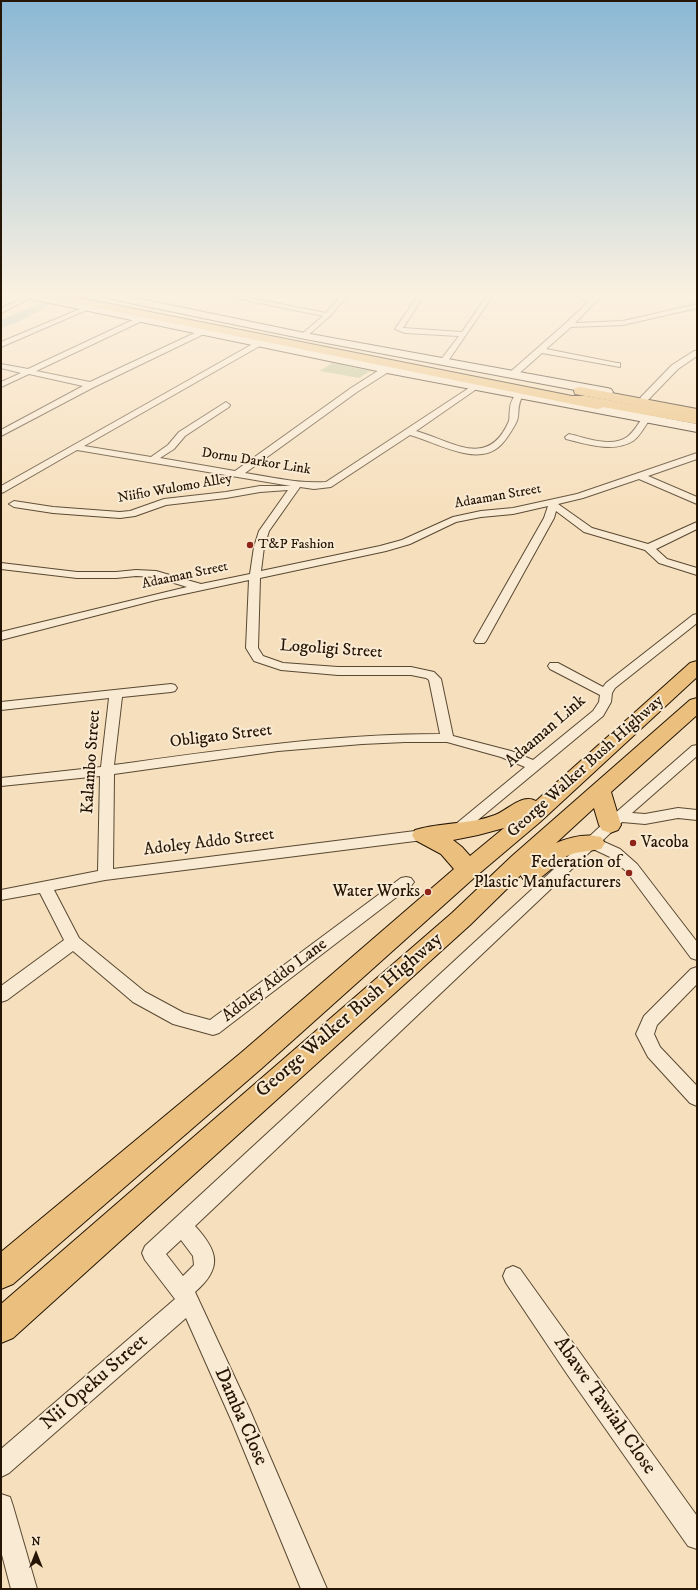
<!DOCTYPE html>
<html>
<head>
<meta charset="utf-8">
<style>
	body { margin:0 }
	#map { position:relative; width:698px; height:1590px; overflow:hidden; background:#f6dfbc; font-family:"IM FELL DW Pica",serif }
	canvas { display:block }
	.frame { position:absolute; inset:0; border:2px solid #251504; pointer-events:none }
	.north { position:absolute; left:16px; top:1534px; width:40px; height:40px; -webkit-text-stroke:3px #f9ead3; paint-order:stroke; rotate:0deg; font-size:11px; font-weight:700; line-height:16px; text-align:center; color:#251504 }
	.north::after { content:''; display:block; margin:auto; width:14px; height:18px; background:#251504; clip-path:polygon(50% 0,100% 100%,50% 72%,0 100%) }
</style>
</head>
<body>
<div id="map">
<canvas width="698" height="1590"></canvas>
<div class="frame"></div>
<div class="north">N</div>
</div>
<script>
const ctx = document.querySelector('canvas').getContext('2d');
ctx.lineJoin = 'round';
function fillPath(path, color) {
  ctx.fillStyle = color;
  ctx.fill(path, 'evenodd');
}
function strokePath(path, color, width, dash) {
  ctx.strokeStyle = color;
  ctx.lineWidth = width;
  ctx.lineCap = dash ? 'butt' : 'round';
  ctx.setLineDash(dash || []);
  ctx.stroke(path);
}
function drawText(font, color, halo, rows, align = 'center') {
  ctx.font = font + ' "IM FELL DW Pica",serif';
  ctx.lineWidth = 4;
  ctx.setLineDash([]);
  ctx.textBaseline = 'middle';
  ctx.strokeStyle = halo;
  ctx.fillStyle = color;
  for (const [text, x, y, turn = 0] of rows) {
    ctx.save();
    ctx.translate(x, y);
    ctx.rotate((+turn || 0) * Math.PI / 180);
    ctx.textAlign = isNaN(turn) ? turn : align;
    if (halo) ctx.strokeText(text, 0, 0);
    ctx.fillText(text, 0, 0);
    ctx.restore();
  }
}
fillPath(new Path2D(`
	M 332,363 L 370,371 L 359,378 L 320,371 Z`), '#b8c294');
fillPath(new Path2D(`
	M 47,300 L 51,301 L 53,303 L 51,305 L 18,322 L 1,328 L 1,320 Z`), '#9ebbb8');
const street = new Path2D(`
	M 32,294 L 34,296 L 33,297 L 1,313 L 1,308 Z
	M 216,294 L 230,294 L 326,313 L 342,294 L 349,294 L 330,316 L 305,338 L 301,336 L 302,334 L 323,316 Z
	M 419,294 L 425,294 L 403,328 L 462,332 L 488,294 L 494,294 L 446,364 L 443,364 L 439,362 L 459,336 L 405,333 L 395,329 Z
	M 570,294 L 580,294 L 592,299 L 596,294 L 603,294 L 575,323 L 623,321 L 697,304 L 697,308 L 623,325 L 571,327 L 546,349 L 617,363 L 620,363 L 620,367 L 542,353 L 515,377 L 509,377 L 509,373 L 566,323 L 588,302 Z
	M 87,306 L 90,308 L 89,309 L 1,347 L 1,342 Z
	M 139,317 L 143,319 L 142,321 L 36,371 L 90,382 L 201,330 L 204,330 L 208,332 L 94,387 L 1,436 L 1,430 L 83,386 L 29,374 L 1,387 L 1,382 L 21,373 L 1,368 L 1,364 L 28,369 Z
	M 258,341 L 264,341 L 265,343 L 84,446 L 151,457 L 168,445 L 179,432 L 226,402 L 230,405 L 229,407 L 185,436 L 174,449 L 160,458 L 235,471 L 351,388 L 384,367 L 390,367 L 390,371 L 357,392 L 245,473 C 271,477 299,484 326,482 L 475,384 L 478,384 L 478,388 L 416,431 C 452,441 488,470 509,421 C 510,417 509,413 510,409 C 510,402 514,397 517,392 L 523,392 L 524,394 C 515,407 521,414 516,423 C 511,432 504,444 496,449 C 473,465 433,441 410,435 L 331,487 L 314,489 L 300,487 L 269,531 L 264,547 L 261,571 L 380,546 L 402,540 L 453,517 L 481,511 L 513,508 L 577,494 L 697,453 L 697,459 L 648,476 L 697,497 L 697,504 L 639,479 L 583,498 L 558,504 L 592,528 L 648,544 L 697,522 L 697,529 L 656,549 L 667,559 L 697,568 L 697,575 L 659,563 L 645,550 L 584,532 L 556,511 L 554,518 L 486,641 L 484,643 L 476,643 L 474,641 L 544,518 L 548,506 L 513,514 L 481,517 L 456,522 L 410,544 L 386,551 L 260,578 L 258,648 L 263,656 L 283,663 L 338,667 L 411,667 L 434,672 L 441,679 L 453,736 L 511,751 L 533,760 L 593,711 L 599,702 L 600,695 L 550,669 L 548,666 L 550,663 L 558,663 L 603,687 L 606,683 L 693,615 L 697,614 L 697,623 L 615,688 L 612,693 L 611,702 L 603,716 L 461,834 L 456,836 L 451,834 L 449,831 L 451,828 L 525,767 L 501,757 L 447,742 L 405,742 L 362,744 L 278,751 L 114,774 L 113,869 L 423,830 L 428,832 L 430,835 L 428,838 L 423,840 L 105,880 L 54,890 L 79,938 L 145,992 L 184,1013 L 210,1020 L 401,878 L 406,877 L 411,878 L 414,882 L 411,886 L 219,1033 L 213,1035 L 173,1024 L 133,1002 L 73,951 L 7,1000 L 1,1002 L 1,986 L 64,940 L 40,893 L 1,900 L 1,890 L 98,871 L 100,776 L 1,786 L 1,778 L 101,767 L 109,698 L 1,710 L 1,702 L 171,684 L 175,685 L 177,688 L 175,691 L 171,692 L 122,697 L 114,765 C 222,750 330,734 440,734 L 429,680 L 426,678 L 411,675 L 338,675 L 281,670 L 254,661 L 246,648 L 249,580 L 156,600 L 1,640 L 1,632 L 187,587 L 155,577 L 136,576 L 116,578 L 77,578 L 1,569 L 1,563 L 77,572 L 116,572 L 136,570 L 156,571 L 201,584 L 250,574 L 254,547 L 259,531 L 288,490 L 260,492 L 226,498 L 166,505 L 135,516 L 120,518 L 53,513 L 14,507 L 9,504 L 14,501 L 53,507 L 120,512 L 130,511 L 164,499 L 226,492 L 260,486 L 291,486 L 77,450 L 4,492 L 1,493 L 1,486 Z
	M 694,351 L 697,351 L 697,356 L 678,369 L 647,401 L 641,401 L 640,399 L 641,397 L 672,365 Z
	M 646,416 L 650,419 C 645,426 640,436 633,441 C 614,453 586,444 566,439 L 565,437 L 569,434 C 586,438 612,448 627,437 C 634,432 638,424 643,417 Z
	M 697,745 L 697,756 L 632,813 L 645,814 L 678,808 L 697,810 L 697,820 L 678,818 L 645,824 L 622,822 L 602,841 L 620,849 L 637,864 L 697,942 L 697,960 L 691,958 L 627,872 L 610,857 L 593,849 L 195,1226 C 218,1251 223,1268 195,1292 L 249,1408 L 327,1589 L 301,1589 L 233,1424 L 186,1318 L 9,1473 L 1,1477 L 1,1449 L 175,1299 L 145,1260 L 142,1253 L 145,1246 L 605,822 L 692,746 ZM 181,1240 L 193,1256 L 194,1265 L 183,1276 L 166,1254 Z
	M 697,967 L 697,984 L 657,1025 L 654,1034 L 660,1047 L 697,1086 L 697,1106 L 690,1103 L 648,1057 L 636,1034 L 644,1016 L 691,969 Z
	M 513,1266 L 520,1269 L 697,1516 L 697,1549 L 688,1546 L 567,1374 L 506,1283 L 503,1276 L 506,1269 Z
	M 1,1494 L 10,1497 L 13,1506 L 37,1589 L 11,1589 L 1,1551 Z`);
const secondary = new Path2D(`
	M 16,294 L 37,294 L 387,365 L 697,424 L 697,432 L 387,373 L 21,297 Z
	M 96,294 L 117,294 L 305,333 L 607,388 L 611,389 L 613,392 L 611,395 L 607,396 L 305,339 L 101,297 Z`);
const primary = new Path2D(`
	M 38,294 L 60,294 L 597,401 L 602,402 L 604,405 L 602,408 L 597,409 L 43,297 Z
	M 580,387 L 697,409 L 697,417 L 575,394 L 574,391 L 575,388 Z`);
const highway = new Path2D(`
	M 573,396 L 586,396 L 697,416 L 697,424 L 586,404 L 568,403 L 567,400 L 568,397 Z
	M 697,661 L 697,677 L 540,822 L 475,877 L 262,1068 L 13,1284 L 1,1289 L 1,1252 L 242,1052 L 454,869 L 441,854 L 415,840 L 412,835 L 415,830 C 441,822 469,825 495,815 C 508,810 522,793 536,801 L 690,663 ZM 504,828 L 470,856 L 462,847 L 453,840 L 478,835 Z
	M 697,698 L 697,715 L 611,792 L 621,825 L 618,830 L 610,833 L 602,830 L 599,825 L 594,808 L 556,843 C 570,837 586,833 601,837 L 605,843 L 601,849 L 575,853 L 567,856 L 539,879 L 531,881 L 523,879 L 521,875 L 470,925 L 13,1338 L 1,1343 L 1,1304 L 452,913 L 512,856 L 690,700 Z`);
strokePath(street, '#594832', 2);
strokePath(secondary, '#251504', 2);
strokePath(primary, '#251504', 2);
strokePath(highway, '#251504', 2);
fillPath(street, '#f9ead3');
fillPath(secondary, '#f9ead3');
fillPath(primary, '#ebc07e');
fillPath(highway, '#ebc07e');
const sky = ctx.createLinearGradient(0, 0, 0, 517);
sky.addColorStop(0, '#8ab7d5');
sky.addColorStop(0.57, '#fbf1e1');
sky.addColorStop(1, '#fbf1e100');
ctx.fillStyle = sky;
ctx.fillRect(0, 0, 698, 517);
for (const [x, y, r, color] of [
	[250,545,4,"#8f2418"],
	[633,843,4,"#8f2418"],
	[629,873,4,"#8f2418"],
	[428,892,4,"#8f2418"]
]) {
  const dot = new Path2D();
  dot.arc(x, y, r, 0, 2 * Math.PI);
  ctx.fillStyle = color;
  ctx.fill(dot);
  strokePath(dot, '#f9ead3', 1.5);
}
drawText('14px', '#251504', '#f9ead3', [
	["Dornu Darkor Link",256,462,9],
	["Niifio Wulomo Alley",175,489,-10],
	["Adaaman Street",498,497,-10],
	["Adaaman Street",185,576,-12]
]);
drawText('14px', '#251504', '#f9ead3', [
	["T&P Fashion",258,545]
], 'left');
drawText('17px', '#251504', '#f9ead3', [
	["Logoligi Street",331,650,4],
	["Adaaman Link",546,732,-41],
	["Obligato Street",221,737,-7],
	["Kalambo Street",92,762,-86],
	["George Walker Bush Highway",586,767,-42],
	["Adoley Addo Street",209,843,-7],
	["Adoley Addo Lane",275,981,-37]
]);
drawText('17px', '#251504', '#f9ead3', [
	["Vacoba",641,843,"left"],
	["Federation of",621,863],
	["Plastic Manufacturers",621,883],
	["Water Works",420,892]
], 'right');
drawText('20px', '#251504', '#f9ead3', [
	["George Walker Bush Highway",350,1016,-41],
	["Nii Opeku Street",95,1383,-41],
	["Abawe Tawiah Close",604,1406,55],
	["Damba Close",240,1417,66]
]);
</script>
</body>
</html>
